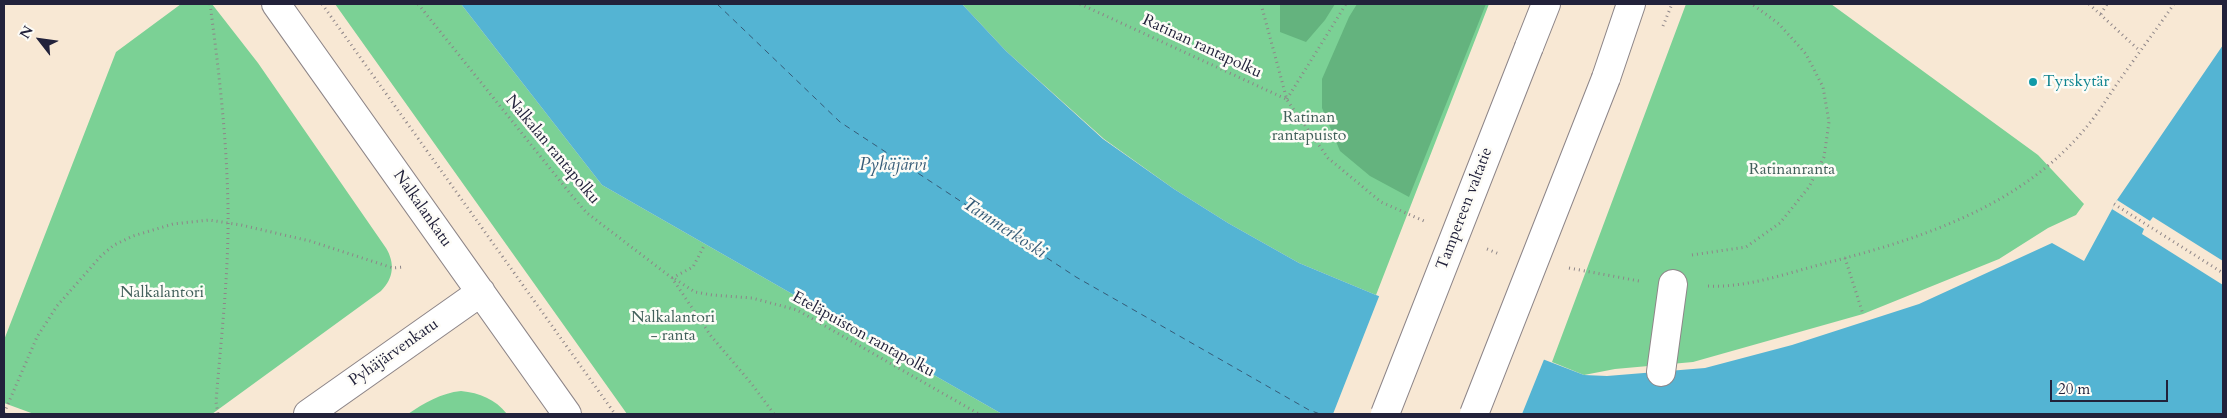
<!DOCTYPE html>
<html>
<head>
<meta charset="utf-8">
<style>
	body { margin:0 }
	#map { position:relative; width:2227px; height:418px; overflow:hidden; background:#f8e8d4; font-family:Cardo,serif }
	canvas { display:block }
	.frame { position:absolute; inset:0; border:5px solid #22223b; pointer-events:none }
	.north { position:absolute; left:15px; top:15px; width:50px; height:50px; -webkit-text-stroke:4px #fdfcf7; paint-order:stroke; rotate:300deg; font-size:14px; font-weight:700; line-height:20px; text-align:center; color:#22223b }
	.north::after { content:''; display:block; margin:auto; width:18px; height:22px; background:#22223b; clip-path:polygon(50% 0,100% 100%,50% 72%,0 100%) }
	.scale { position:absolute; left:2050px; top:380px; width:118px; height:22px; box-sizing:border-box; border:2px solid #22223b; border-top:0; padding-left:6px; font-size:15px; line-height:18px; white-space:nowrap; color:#22223b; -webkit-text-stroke:4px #fdfcf7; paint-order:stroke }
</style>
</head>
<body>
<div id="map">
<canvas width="2227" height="418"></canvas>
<div class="frame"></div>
<div class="north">N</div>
<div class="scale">20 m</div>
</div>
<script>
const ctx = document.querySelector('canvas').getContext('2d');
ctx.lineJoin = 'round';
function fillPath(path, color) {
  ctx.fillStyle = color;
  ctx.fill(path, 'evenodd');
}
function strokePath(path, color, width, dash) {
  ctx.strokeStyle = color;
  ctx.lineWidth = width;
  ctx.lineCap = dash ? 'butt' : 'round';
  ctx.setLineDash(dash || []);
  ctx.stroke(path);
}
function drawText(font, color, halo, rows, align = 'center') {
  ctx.font = font + ' Cardo,serif';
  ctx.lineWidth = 5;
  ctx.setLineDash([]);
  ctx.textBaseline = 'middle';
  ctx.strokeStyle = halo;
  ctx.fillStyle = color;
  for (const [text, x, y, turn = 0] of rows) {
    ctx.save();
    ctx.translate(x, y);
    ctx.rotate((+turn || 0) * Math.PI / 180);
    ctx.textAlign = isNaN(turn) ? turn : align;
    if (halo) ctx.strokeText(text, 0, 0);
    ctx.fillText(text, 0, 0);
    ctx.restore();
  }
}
fillPath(new Path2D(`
	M 181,4 L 212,4 L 258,63 L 386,248 C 395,263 394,278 381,291 L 212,414 L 34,414 L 4,403 L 4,340 L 116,52 Z
	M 335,4 L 461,4 L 602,185 L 1002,414 L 627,414 Z
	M 962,4 L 1489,4 L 1376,295 L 1299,263 L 1228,223 L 1174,189 L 1104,139 L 1006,51 Z
	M 1686,4 L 1831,4 L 2038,155 L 2084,204 L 2076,215 L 2048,228 L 1999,259 L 1863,314 L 1693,362 L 1615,369 L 1584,375 L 1552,362 Z
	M 461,391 C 480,393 495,399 507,414 L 408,414 C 424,403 441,393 461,391 Z`), '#7bd195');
fillPath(new Path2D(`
	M 1280,4 L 1335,4 L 1325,20 L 1306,42 L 1280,32 Z
	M 1357,4 L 1486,4 L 1409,197 L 1370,176 L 1340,151 L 1322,108 L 1322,79 L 1349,17 Z`), '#64b37e');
fillPath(new Path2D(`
	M 461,4 L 962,4 L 1006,51 L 1103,139 L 1174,189 L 1228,223 L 1299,263 L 1376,295 L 1584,375 L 1607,376 L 1705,368 L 1792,345 L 1919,304 L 2052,243 L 2084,261 L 2117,200 L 2223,45 L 2223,414 L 1002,414 L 602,185 Z`), '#54b4d3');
fillPath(new Path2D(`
	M 2117,200 L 2150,221 L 2153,217 L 2223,261 L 2223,285 L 2142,234 L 2144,229 L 2112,209 Z
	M 1380,294 L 1545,357 L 1522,414 L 1333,414 Z`), '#f8e8d4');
strokePath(new Path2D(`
	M 717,4 L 840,122 L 1076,277 L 1309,410 L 1320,414`), '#365c78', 1, [6, 5]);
const minor = new Path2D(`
	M 276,4 L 567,414
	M 1661,372 L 1673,284
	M 308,414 L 481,292`);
const major = new Path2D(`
	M 1529,47 L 1546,4
	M 1606,78 L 1631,4`);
strokePath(minor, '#8d8588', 30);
strokePath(major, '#8d8588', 30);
strokePath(new Path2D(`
	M 210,4 C 219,71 227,140 228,209 C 229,273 221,338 216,402 L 218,414
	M 322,4 L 615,414
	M 418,4 L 573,197 L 587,213 L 672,278 L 711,336 L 751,383 L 774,414
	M 1080,4 L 1286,99
	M 1261,4 L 1287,100 L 1328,158 L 1381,202 L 1424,221
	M 2089,4 L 2140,51
	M 2101,14 L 2107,4
	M 1663,26 L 1672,4
	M 1287,99 L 1346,4
	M 2114,204 L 2223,273
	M 1487,249 L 1499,254
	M 1692,255 L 1746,247 L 1780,223 L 1809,187 L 1824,157 L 1829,122 L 1823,87 L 1806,54 L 1779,24 L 1752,4
	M 1845,258 L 1863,314
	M 1569,268 L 1639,281
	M 672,278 L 693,267 L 705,244
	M 675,279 L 695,292 L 712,295 L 752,298 L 797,310 L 979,414
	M 1708,286 C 1749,288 1790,272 1830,262 C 1923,238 2020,206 2084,130 C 2097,115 2108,97 2119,81 C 2137,55 2156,30 2174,4
	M 4,413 L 37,337 L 57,306 L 101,256 L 114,245 L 133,236 L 173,224 L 209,220 L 241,225 L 310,241 L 393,268 L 404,267`), '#8d8588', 3, [1, 4]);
strokePath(minor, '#fff', 28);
strokePath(major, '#fff', 28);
const majorBridge = new Path2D(`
	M 1385,414 L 1529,47
	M 1474,414 L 1606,78`);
strokePath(majorBridge, '#8d8588', 30, []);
strokePath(majorBridge, '#fff', 28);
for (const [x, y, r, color] of [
	[2033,82,5,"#0f9aa8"]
]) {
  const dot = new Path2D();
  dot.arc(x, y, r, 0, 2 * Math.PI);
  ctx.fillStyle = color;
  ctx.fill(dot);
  strokePath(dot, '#fdfcf7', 2);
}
drawText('16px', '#22223b', '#fdfcf7', [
	["Ratinan rantapolku",1202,47,25],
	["Nalkalan rantapolku",552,150,50],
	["Nalkalankatu",422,209,55],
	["Tampereen valtatie",1465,209,-69],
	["Eteläpuiston rantapolku",863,335,29],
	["Pyhäjärvenkatu",394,353,-35]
]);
drawText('16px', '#0d838f', '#fdfcf7', [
	["Tyrskytär",2043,82]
], 'left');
drawText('16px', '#415f5a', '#fdfcf7', [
	["Ratinan",1309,118],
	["rantapuisto",1309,136],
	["Ratinanranta",1792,170],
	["Nalkalantori",162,293],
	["Nalkalantori",673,318],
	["- ranta",673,336]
]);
drawText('italic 18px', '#365c78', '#fdfcf7', [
	["Pyhäjärvi",893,166],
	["Tammerkoski",1004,229,33]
]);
</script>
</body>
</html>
